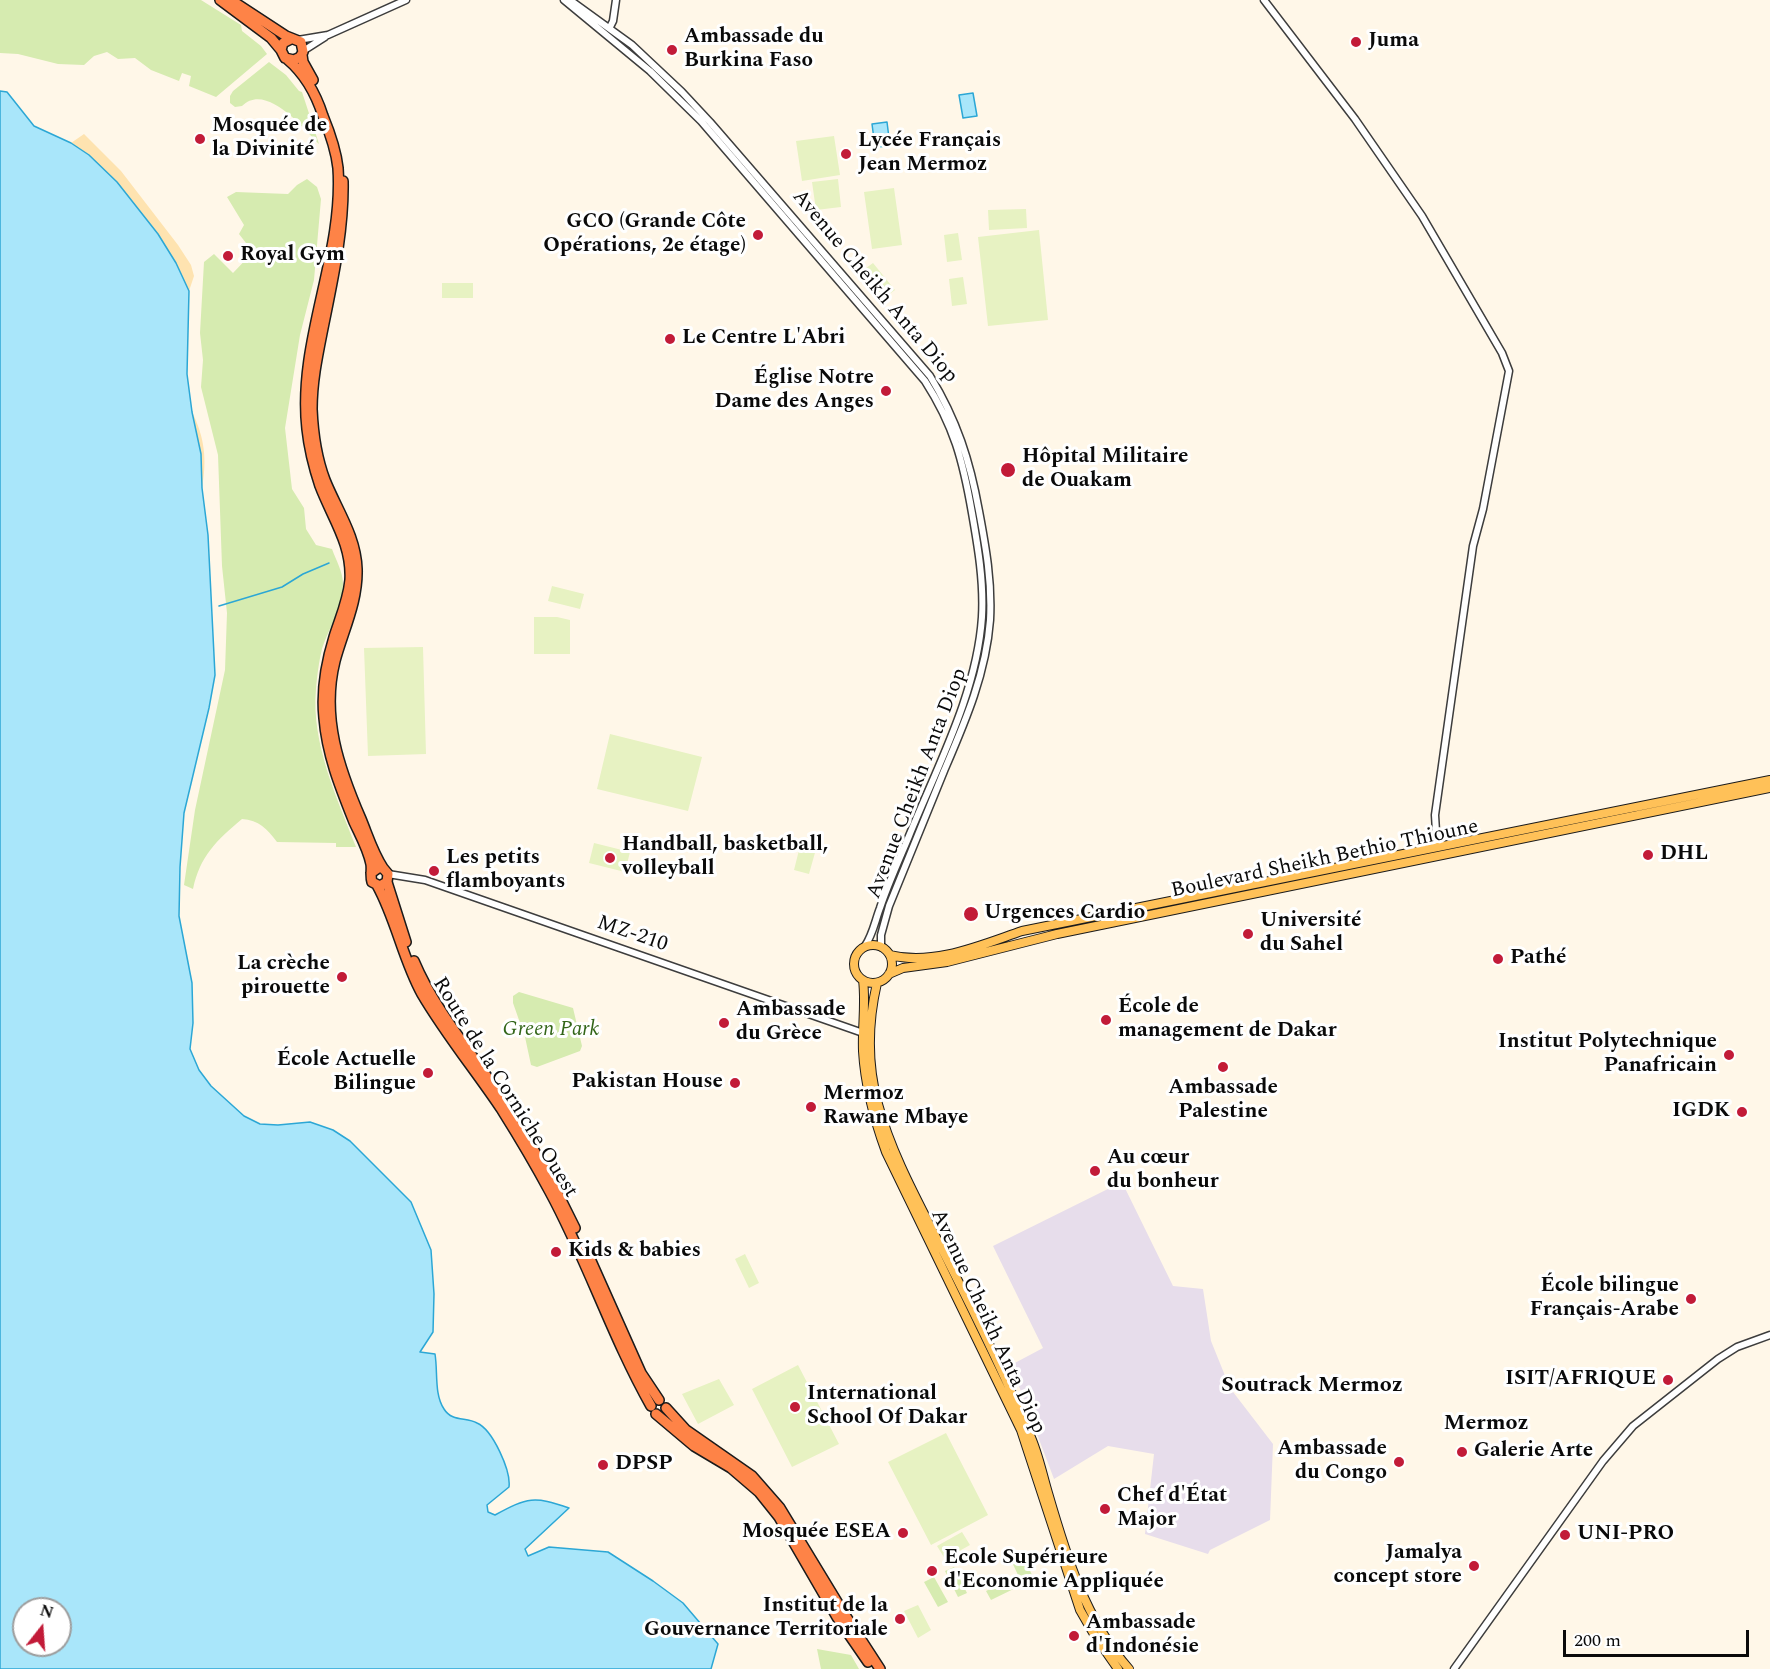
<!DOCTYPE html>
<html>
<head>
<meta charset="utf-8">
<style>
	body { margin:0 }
	#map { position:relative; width:1770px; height:1669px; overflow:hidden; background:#fff7e8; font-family:Spectral,serif }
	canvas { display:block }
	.north { position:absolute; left:12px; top:1597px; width:60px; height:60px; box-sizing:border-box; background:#fff; border:2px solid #9d9d9d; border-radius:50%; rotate:17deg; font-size:16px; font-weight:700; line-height:24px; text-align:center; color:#0a0a0a }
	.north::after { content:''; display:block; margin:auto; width:21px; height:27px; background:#c21b38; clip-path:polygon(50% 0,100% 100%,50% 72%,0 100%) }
	.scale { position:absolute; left:1563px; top:1630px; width:186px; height:27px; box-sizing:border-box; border:3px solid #0a0a0a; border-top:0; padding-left:8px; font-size:18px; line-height:21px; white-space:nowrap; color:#0a0a0a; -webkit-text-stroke:4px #fff; paint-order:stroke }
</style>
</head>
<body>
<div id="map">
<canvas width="1770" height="1669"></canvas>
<div class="north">N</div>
<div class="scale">200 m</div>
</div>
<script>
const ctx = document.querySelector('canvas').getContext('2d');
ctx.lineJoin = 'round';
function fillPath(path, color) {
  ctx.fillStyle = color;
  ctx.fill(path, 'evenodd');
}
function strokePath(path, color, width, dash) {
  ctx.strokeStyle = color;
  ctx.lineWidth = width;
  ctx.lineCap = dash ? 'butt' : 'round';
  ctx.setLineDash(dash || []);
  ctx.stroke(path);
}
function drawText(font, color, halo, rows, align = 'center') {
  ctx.font = font + ' Spectral,serif';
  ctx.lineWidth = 6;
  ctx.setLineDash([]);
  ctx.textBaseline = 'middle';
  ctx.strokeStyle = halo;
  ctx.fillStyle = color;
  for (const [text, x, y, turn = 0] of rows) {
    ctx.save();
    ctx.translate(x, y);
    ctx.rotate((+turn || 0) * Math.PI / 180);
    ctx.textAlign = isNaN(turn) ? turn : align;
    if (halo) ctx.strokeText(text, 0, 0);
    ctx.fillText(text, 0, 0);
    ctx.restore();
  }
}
fillPath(new Path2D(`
	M 1122,1182 L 1173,1286 L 1203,1289 L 1211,1341 L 1230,1388 L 1273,1444 L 1270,1520 L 1210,1550 L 1208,1554 L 1145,1534 L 1154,1454 L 1108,1446 L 1054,1479 L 1011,1365 L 1043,1348 L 993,1246 Z`), '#e7ddeb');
fillPath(new Path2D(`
	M 0,0 L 201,0 L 241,25 L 242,31 L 261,46 L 267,54 L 216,97 L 189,86 L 191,76 L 182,73 L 179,81 L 151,70 L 135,58 L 118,59 L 107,52 L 94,56 L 84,65 L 58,64 L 18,54 L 0,53 Z
	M 269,62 L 286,75 L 299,91 L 302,92 L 319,144 C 303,128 266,82 242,106 L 235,107 L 230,103 L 230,96 L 233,91 Z
	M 307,179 L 317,187 L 321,199 L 314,280 L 300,335 L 285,428 L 292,489 L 304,508 L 306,529 L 316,545 L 332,549 C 336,560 343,572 343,584 C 343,608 329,627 322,649 C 319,661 317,676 316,689 C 311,743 337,798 356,847 L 336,847 L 336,843 L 277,842 C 267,829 259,820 242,819 C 216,841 200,856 193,889 L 184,885 L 195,810 L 225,670 L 227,613 L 222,566 L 218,455 L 201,387 L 203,360 L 200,333 L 204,262 L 214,254 L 233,273 L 253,252 L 239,234 L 244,225 L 227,197 L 236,192 L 288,194 L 297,185 Z
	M 519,992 L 573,1008 L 582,1046 L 580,1051 L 537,1067 L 531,1065 L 525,1037 L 513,1003 L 513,996 Z
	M 1022,1554 L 1034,1579 L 991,1600 L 986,1591 L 1018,1575 L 1011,1560 Z
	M 954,1567 L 967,1593 L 958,1597 L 945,1571 Z
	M 934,1577 L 948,1602 L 938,1607 L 924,1582 Z
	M 817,1649 L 851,1655 L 859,1669 L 821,1669 Z`), '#d6ebb0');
fillPath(new Path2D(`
	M 84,134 L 121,171 L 178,245 L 191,265 L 194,276 L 189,291 L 176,263 L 89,155 L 71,143 Z
	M 192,412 C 205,438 207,460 202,488 L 201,454 Z`), '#fee3b0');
fillPath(new Path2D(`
	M 834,136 L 840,175 L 802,181 L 796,141 Z
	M 838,179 L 841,207 L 816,210 L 812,182 Z
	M 894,188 L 902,245 L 872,249 L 864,192 Z
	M 1026,209 L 1027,228 L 989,230 L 988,210 Z
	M 1039,230 L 1048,320 L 988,326 L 978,237 Z
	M 958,233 L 962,260 L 947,262 L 944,235 Z
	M 873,263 L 895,290 L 884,298 L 862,271 Z
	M 963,277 L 967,304 L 952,306 L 949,279 Z
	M 442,283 L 473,283 L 473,298 L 442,298 Z
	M 552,586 L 584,594 L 580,609 L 548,601 Z
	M 534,617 L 557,617 L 570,620 L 570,654 L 534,654 Z
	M 423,647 L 426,754 L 368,756 L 364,648 Z
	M 610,734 L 702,757 L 688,811 L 597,789 Z
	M 802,838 L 818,842 L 809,874 L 794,870 Z
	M 594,843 L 630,852 L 625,872 L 589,863 Z
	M 745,1254 L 759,1283 L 749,1288 L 735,1259 Z
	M 798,1365 L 839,1444 L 792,1467 L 752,1389 Z
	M 719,1379 L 734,1405 L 698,1424 L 682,1394 Z
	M 946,1433 L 988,1515 L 931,1545 L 888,1462 Z
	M 962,1532 L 970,1545 L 945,1559 L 937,1546 Z
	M 918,1605 L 931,1630 L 918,1638 L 904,1611 Z`), '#e7f2c2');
const water = new Path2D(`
	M 0,91 L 7,92 L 34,126 L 71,143 L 89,155 L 117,182 L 158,234 L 176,263 L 189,291 L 187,374 L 192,412 L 201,454 L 202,488 L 208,535 L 215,675 L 209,708 L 184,813 L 180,867 L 179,916 L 192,983 L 193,1023 L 190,1049 L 199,1070 L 211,1086 L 244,1116 L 260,1124 L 278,1125 L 310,1122 L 333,1130 L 350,1141 L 411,1202 L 431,1250 L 434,1294 L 433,1332 L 420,1352 L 435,1354 C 438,1372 434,1394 444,1409 C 452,1422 466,1417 477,1423 C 493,1430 511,1471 509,1487 L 487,1505 L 488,1512 L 495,1515 C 528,1497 534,1496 569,1508 L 525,1549 L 528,1556 L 549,1547 L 608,1552 L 653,1581 L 683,1603 L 718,1644 L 711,1669 L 0,1669 ZM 24,1609 L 60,1609 L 60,1645 L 24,1645 Z
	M 973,93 L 977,116 L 963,118 L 959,95 Z
	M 887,122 L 890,146 L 875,147 L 872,124 Z`);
fillPath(water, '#a9e6fa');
strokePath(water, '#2ca7d5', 1.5);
strokePath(new Path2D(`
	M 219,606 L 282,587 L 303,574 L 329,563`), '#2ca7d5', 1.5);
const minor = new Path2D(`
	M 564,0 L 650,71 L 701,121 L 925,381 C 954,426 963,461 972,513 C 978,547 984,582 982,617 C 977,693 937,767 909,836 C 899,860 888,884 880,908 C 875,921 873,934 865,946
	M 570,0 L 632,45 L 682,92 L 710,122 L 930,376 C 957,420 970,461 979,511 C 986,548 992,582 990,620 C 986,674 965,722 944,771 C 926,816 907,861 889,906 L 881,935 L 881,947
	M 1264,0 L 1355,119 L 1422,216 L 1502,353 L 1509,371 L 1483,509 L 1473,546 L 1435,815 L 1437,848
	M 610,27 L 613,21 L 616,0
	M 298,40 L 328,35 L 406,0
	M 303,51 L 325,37
	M 388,874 L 425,880 L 863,1033
	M 1454,1669 L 1603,1461 L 1633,1426 L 1718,1359 L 1737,1347 L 1770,1335`);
const major = new Path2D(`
	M854 964a19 19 0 1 1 38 0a19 19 0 1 1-38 0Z
	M 890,955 C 934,966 981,945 1022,931 L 1770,780
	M 889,974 L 903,968 L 947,962 L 1057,934 L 1770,788
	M 863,980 C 866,1004 862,1027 863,1051 C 865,1086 874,1119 886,1152 L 1021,1430 L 1080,1610 L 1095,1636 L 1118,1669
	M 877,983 C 868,1022 867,1064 878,1104 C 892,1156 920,1205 944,1253 C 974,1312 1004,1372 1029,1433 C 1038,1452 1042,1473 1048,1493 C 1066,1555 1085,1619 1129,1669`);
const highway = new Path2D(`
	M 220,0 L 271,38 L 281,50
	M 231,0 L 286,36 L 301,42 L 303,52 L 300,57 L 294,60 L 285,58 L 281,50 L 283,43 L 291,39
	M 302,55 L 303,62 L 313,80
	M 287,59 C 305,74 316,94 323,116 C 330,133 336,150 338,168 C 344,256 297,341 307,429 C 309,448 314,468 320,486 C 332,518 352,544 350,580 C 348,601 340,618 334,637 C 326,663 321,690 324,718 C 327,755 340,787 354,822 C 360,835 368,849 371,864 C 372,870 370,876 372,882 L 380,886 L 387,882 L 388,874 L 383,868 L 378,868 L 371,873
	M 343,181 C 344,232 332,283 322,333 C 317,358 312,383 312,409 C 313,432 317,459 325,480 C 337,510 356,536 357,569 C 358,602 343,631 335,661 C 321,717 339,768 361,819 C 368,836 373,853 383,868
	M 387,882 L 406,942
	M 377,885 C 396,919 403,960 422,994 C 446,1035 476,1071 502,1110 C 519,1137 535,1164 550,1192 C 588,1262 612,1337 651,1406
	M 414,961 C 435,1011 473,1054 503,1100 C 530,1141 554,1184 575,1228
	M 587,1252 L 641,1373 L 659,1400
	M 666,1408 L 686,1430 L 752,1476 L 780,1508 L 845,1615 L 880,1669
	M 656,1414 L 694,1446 L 731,1468 L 759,1492 L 779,1517 L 837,1617 L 868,1662`);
strokePath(minor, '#3d3d3d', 9);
strokePath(major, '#1b1b1b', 10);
strokePath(highway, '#1b1b1b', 12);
strokePath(minor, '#fff', 6);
strokePath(major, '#ffc158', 8);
strokePath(highway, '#fe8347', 9);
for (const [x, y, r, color] of [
	[1356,42,6,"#c21b38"],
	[672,50,6,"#c21b38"],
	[200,139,6,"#c21b38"],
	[846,154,6,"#c21b38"],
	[758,235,6,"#c21b38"],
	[228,256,6,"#c21b38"],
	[670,339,6,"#c21b38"],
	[886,391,6,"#c21b38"],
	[1008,470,8,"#c21b38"],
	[1648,855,6,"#c21b38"],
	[610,858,6,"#c21b38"],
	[434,871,6,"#c21b38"],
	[971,914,8,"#c21b38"],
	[1248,934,6,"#c21b38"],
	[1498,959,6,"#c21b38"],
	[342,977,6,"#c21b38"],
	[1106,1020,6,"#c21b38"],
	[724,1023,6,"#c21b38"],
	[1729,1055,6,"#c21b38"],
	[1223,1067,6,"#c21b38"],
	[428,1073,6,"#c21b38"],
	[735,1083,6,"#c21b38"],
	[811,1107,6,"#c21b38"],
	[1742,1112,6,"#c21b38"],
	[1095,1171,6,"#c21b38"],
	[556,1252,6,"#c21b38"],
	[1691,1299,6,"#c21b38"],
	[1668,1380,6,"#c21b38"],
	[795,1407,6,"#c21b38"],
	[1462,1452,6,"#c21b38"],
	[1399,1462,6,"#c21b38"],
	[603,1465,6,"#c21b38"],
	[1105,1509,6,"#c21b38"],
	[903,1533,6,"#c21b38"],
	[1565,1535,6,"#c21b38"],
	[1474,1566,6,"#c21b38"],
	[932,1571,6,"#c21b38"],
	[900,1619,6,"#c21b38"],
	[1074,1636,6,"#c21b38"]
]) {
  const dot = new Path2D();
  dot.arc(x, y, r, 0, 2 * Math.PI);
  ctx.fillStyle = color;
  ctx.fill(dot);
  strokePath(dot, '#fff', 2);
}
drawText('bold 21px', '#0a0a0a', '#fff', [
	["Ambassade du",684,38],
	["Burkina Faso",684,62],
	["Juma",1368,42],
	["Mosquée de",212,127],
	["la Divinité",212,151],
	["Lycée Français",858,142],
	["Jean Mermoz",858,166],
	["GCO (Grande Côte",746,223,"right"],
	["Opérations, 2e étage)",746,247,"right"],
	["Royal Gym",240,256],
	["Le Centre L'Abri",682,339],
	["Église Notre",874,379,"right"],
	["Dame des Anges",874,403,"right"],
	["Hôpital Militaire",1022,458],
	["de Ouakam",1022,482],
	["Handball, basketball,",622,846],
	["volleyball",622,870],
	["DHL",1660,855],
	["Les petits",446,859],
	["flamboyants",446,883],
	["Urgences Cardio",984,914],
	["Université",1260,922],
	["du Sahel",1260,946],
	["Pathé",1510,959],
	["La crèche",330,965,"right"],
	["pirouette",330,989,"right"],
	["École de",1118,1008],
	["management de Dakar",1118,1032],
	["Ambassade",736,1011],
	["du Grèce",736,1035],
	["Institut Polytechnique",1717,1043,"right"],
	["Panafricain",1717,1067,"right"],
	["École Actuelle",416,1061,"right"],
	["Bilingue",416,1085,"right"],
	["Pakistan House",723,1083,"right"],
	["Ambassade",1223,1089,"center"],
	["Palestine",1223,1113,"center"],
	["Mermoz",823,1095],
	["Rawane Mbaye",823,1119],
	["IGDK",1730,1112,"right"],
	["Au cœur",1107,1159],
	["du bonheur",1107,1183],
	["Kids & babies",568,1252],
	["École bilingue",1679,1287,"right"],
	["Français-Arabe",1679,1311,"right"],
	["ISIT/AFRIQUE",1656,1380,"right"],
	["International",807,1395],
	["School Of Dakar",807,1419],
	["Ambassade",1387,1450,"right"],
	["du Congo",1387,1474,"right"],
	["Galerie Arte",1474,1452],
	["DPSP",615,1465],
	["Chef d'État",1117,1497],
	["Major",1117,1521],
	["Mosquée ESEA",891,1533,"right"],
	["UNI-PRO",1577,1535],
	["Jamalya",1462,1554,"right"],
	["concept store",1462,1578,"right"],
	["Ecole Supérieure",944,1559],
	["d'Economie Appliquée",944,1583],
	["Institut de la",888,1607,"right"],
	["Gouvernance Territoriale",888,1631,"right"],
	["Ambassade",1086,1624],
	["d'Indonésie",1086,1648]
], 'left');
drawText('21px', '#0a0a0a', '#fff', [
	["Avenue Cheikh Anta Diop",874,287,50],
	["Avenue Cheikh Anta Diop",918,784,-69],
	["Boulevard Sheikh Bethio Thioune",1325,860,-12],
	["MZ-210",632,935,19],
	["Route de la Corniche Ouest",504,1088,58],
	["Avenue Cheikh Anta Diop",987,1322,65]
]);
drawText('italic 21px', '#326518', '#fff', [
	["Green Park",551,1031]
]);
drawText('bold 22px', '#0a0a0a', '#fff', [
	["Soutrack Mermoz",1312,1387],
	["Mermoz",1486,1425]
]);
</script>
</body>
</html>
